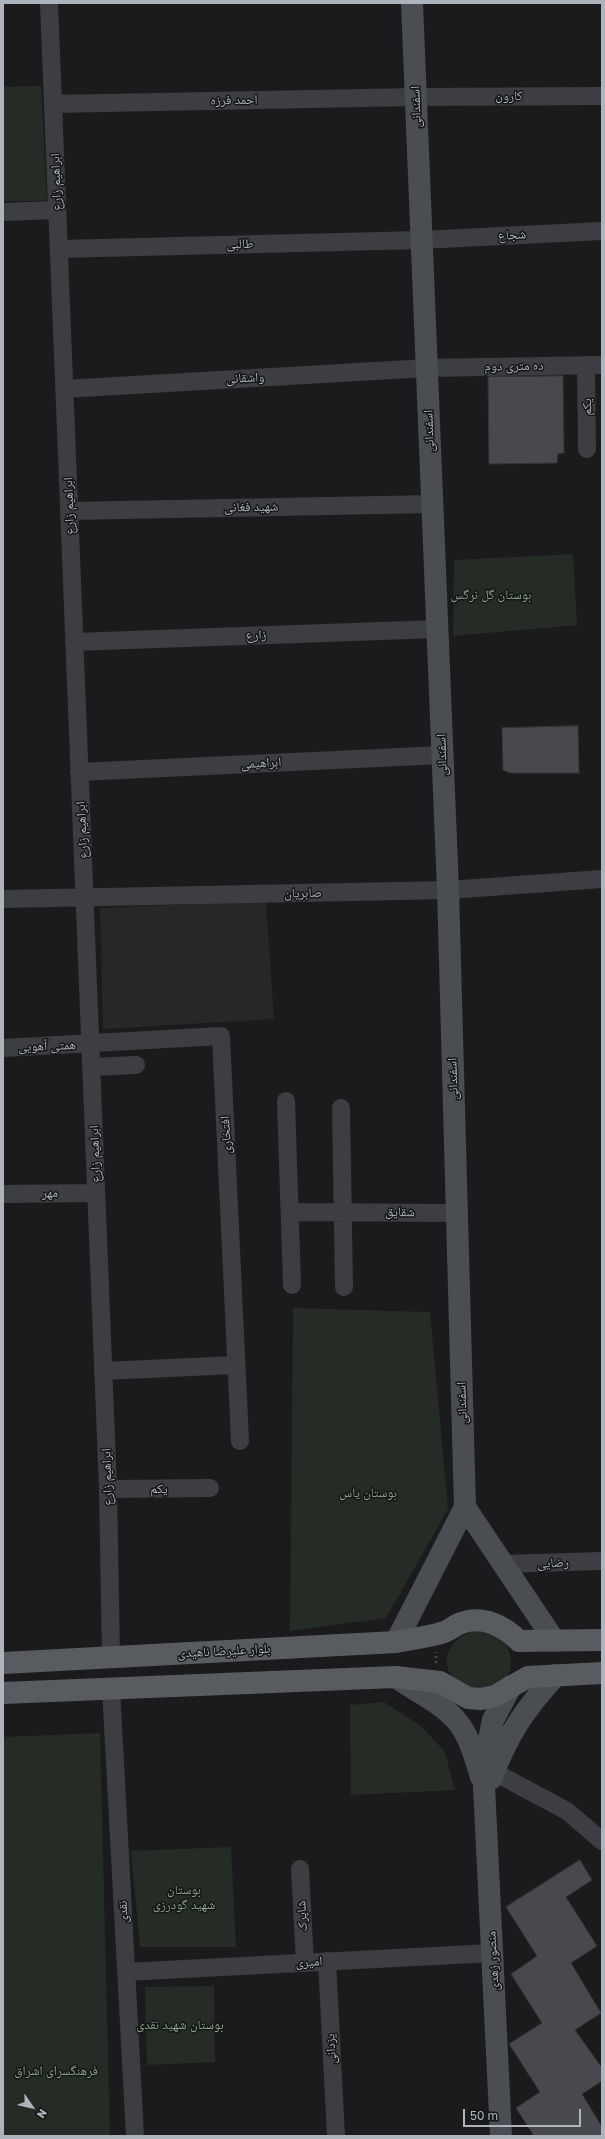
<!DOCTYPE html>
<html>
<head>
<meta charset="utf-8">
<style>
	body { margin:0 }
	#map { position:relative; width:605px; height:2139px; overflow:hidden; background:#1b1b1d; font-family:"Golos Text",sans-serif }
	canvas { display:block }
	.frame { position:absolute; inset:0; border:4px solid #aeb4bb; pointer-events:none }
	.north { position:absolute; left:12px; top:2087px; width:40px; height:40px; -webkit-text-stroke:3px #151618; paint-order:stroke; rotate:124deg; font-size:11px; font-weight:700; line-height:16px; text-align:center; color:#aeb4bb }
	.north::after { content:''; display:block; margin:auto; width:14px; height:18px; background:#aeb4bb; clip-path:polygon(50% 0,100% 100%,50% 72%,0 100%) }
	.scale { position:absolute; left:463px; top:2109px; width:118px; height:18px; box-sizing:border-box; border:2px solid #aeb4bb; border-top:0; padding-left:5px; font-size:12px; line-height:14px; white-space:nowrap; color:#aeb4bb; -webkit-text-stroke:3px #151618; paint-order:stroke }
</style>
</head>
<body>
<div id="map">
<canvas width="605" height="2139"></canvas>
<div class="frame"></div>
<div class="north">N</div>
<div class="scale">50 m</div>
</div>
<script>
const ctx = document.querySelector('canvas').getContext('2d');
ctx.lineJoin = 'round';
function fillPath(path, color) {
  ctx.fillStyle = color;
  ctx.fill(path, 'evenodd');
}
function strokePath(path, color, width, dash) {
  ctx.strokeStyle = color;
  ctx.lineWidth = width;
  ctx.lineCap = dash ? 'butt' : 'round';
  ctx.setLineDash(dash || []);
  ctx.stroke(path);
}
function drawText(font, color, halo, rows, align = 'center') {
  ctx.font = font + ' "Golos Text","Noto Naskh Arabic",sans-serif';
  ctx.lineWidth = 3;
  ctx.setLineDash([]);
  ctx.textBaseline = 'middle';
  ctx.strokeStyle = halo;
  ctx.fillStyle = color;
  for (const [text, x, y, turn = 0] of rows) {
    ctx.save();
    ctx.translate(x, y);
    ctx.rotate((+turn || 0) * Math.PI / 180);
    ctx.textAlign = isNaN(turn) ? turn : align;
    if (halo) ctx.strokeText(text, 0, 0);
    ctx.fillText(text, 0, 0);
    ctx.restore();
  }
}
fillPath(new Path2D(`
	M 266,901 L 274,1019 L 103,1029 L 100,908 Z`), '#272729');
fillPath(new Path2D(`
	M 41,86 L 47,201 L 3,201 L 3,87 Z
	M 573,554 L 577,625 L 453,636 L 454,560 Z
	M 293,1308 L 430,1312 L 448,1509 L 386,1618 L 290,1631 Z
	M 484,1629 C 490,1632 499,1635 503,1640 C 511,1649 515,1669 505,1678 C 498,1683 488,1688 480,1692 C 473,1689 458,1684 453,1678 C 435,1654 459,1630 484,1629 Z
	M 384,1702 L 421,1726 L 445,1752 L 455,1790 L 351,1795 L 350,1705 Z
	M 100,1733 L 110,2136 L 3,2136 L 3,1737 Z
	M 231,1847 L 236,1947 L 140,1947 L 131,1851 Z
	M 214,1986 L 215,2062 L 147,2065 L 145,1987 Z`), '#252c25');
const building = new Path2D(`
	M 563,376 L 564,453 L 558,454 L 557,463 L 489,464 L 488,377 Z
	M 578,726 L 579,773 L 510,773 L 503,770 L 502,728 Z
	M 580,1860 L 592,1880 L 566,1897 L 597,1946 L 571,1963 L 601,2013 L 575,2030 L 602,2068 L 602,2081 L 582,2094 L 602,2127 L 602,2136 L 534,2136 L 516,2108 L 540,2092 L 509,2044 L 542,2023 L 511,1974 L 537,1956 L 506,1907 Z`);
fillPath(building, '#48494c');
strokePath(building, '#353538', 1);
strokePath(new Path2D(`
	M 436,1663 L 436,1652`), '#424548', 2.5, [2, 3]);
strokePath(new Path2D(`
	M 49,3 L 108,1489 L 111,1657
	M 53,104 L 415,97 L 602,96
	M 3,212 L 57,210
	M 59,249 L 421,240 L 602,231
	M 586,365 L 587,449
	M 64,389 L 427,368 L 602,365
	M 69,511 L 432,504
	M 74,642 L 437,629
	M 79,772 L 442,755
	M 3,899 L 448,890 L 602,879
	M 3,1048 L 221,1036 L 240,1441
	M 91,1067 L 136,1065
	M 286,1101 L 292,1285
	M 341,1108 L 344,1287
	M 3,1194 L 96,1193
	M 290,1212 L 457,1213
	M 103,1371 L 236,1365
	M 108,1489 L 210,1488
	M 503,1564 L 602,1561
	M 111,1688 L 135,2136
	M 494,1772 L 567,1811 L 602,1841
	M 300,1869 L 305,1963
	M 327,1961 L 336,2136
	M 126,1972 L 492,1953`), '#3c3e41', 18);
strokePath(new Path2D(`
	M 465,1507 L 554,1640
	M 396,1642 L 465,1507 L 448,890 L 412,3
	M 395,1677 C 414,1690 440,1702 456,1720 C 470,1736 475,1758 481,1777
	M 491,1779 C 508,1734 524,1710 556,1675
	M 501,2136 L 484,1786 L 487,1749 L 493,1720 L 511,1686`), '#4a4d51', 22);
strokePath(new Path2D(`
	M 3,1663 L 396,1642 C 411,1639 429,1637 444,1632 C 450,1630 455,1625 461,1623 C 483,1615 504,1626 519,1641 L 602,1640
	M 3,1693 L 395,1677 L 440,1682 L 468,1698 L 481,1699 L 495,1696 L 528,1677 L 602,1673`), '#585b60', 22);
drawText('13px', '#aeb4bb', '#151618', [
	["کارون",509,96],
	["احمد فرزه",234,100,-1],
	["اسفندانی",416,107,-92],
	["ابراهیم زارع",56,182,-92],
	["شجاع",512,235,-3],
	["طالبی",240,244,-1],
	["ده متری دوم",514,366,-1],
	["واشقانی",245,378,-3],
	["یکم",587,407,-91],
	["اسفندانی",429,431,-92],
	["ابراهیم زارع",69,506,-92],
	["شهید فغانی",251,507,-1],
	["زارع",256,635,-2],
	["اسفندانی",442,755,-92],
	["ابراهیمی",261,763,-3],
	["ابراهیم زارع",82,830,-93],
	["صابریان",303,893,-1],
	["همتی آهویی",47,1046,-2],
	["اسفندانی",453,1079,-92],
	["افتخاری",226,1135,-93],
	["ابراهیم زارع",95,1154,-92],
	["مهر",50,1193,-1],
	["شقایق",400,1212,1],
	["اسفندانی",462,1403,-92],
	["ابراهیم زارع",107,1477,-92],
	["یکم",159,1489],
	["رضایی",553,1563,-2],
	["بلوار علیرضا ناهیدی",224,1651,-3],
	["نقدی",123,1912,-93],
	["شاپرک",302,1916,-93],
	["منصور زهدی",493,1961,-93],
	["امیری",309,1962,-3],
	["یزدانی",331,2049,-93]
]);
drawText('13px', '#8aa487', '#151618', [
	["بوستان گل نرگس",491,595],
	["بوستان یاس",368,1493],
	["بوستان",184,1890],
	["شهید گودرزی",184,1905],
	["بوستان شهید نقدی",180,2025],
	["فرهنگسرای اشراق",56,2071]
]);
</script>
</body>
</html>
